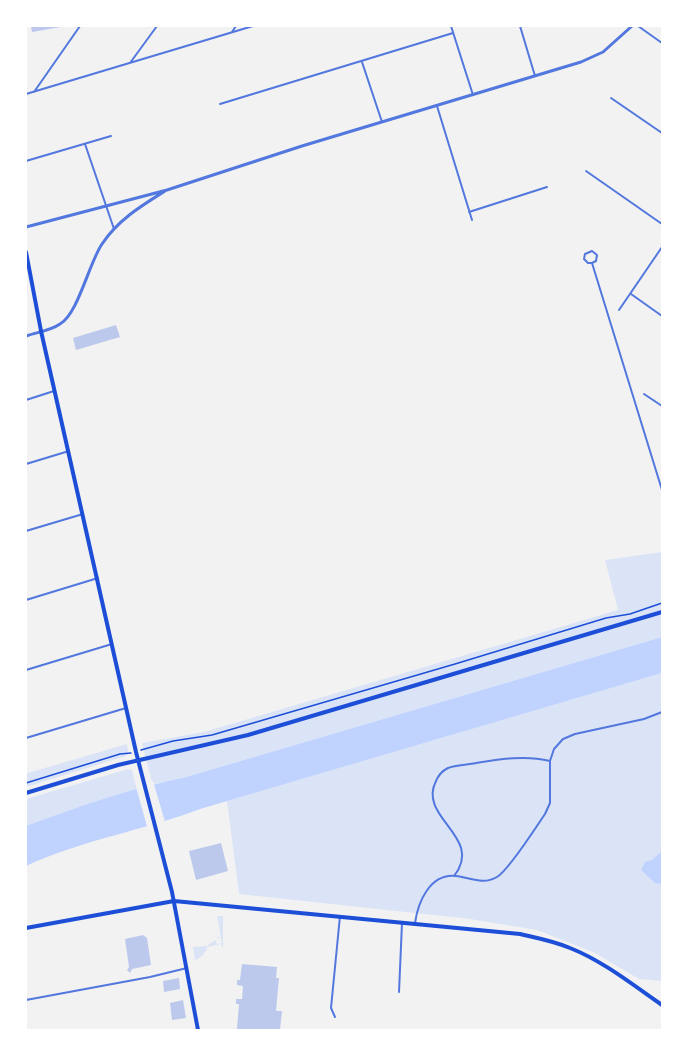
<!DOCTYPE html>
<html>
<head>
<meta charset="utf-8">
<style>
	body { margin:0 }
	#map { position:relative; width:688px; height:1056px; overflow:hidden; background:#f2f2f2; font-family:"Archivo Narrow",sans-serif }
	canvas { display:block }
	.frame { position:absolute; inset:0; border:27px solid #fff; pointer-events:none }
</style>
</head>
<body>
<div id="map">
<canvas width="688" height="1056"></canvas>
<div class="frame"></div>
</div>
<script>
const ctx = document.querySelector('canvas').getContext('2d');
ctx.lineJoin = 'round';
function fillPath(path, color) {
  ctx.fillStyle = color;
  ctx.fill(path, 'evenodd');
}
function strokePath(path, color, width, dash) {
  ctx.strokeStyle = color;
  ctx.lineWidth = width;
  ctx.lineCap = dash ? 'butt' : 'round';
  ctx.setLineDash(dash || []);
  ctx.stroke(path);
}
fillPath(new Path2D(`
	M 662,552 L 662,637 L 186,777 L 154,784 L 151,779 L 142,743 L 204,732 L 618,610 L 605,560 Z
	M 662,673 L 662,981 L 639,979 L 595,953 L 537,930 L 470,919 L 239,894 L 227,801 Z
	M 127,744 L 128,752 L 126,756 L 26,787 L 26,771 L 28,773 Z
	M 128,769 L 132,770 L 137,790 L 26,826 L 26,799 Z
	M 217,916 L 223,916 L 223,948 L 221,944 L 207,947 C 207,952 200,959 195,960 L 193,947 L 207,946 L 215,940 L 217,944 L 222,943 L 221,938 L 217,939 L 218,936 L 219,938 L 221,937 Z`), '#dbe4f7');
fillPath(new Path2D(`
	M 662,637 L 662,673 L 200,809 C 142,831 82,840 26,866 L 26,826 C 77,807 132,788 186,777 Z
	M 662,851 L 662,884 L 655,883 L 641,870 L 645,862 L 652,860 Z`), '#bfd3fe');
fillPath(new Path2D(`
	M 153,781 L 166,825 L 148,830 L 136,787 Z`), '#f2f2f2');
fillPath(new Path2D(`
	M 31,26 L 61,26 L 61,27 L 32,32 Z
	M 116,325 L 120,337 L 76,350 L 73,338 Z
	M 221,843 L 228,871 L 196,880 L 189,851 Z
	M 143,935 L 147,938 L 151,965 L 132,969 L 130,973 L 127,970 L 129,967 L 125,939 Z
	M 242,964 L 277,967 L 276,978 L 279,978 L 276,1011 L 282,1011 L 280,1030 L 237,1029 L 239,1004 L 236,1004 L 236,999 L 242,999 L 243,986 L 237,985 L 237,980 L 240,980 Z
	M 179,978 L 180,989 L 164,992 L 163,981 Z
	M 183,1000 L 186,1018 L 172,1020 L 170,1003 Z`), '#bdc9ec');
strokePath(new Path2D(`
	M 141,750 L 173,741 L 212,735 L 455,664 L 606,618 L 630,614 L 662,603
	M 26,783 L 120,754 L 131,753`), '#1d4ed8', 1.5);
strokePath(new Path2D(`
	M 451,26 L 473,95
	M 520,26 L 535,76
	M 638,26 L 662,43
	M 232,32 L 236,26
	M 362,62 L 382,122
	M 130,63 L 157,26
	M 34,92 L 80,26
	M 26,94 L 253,26
	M 611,98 L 662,133
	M 220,104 L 453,33
	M 437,106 L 472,220
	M 85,144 L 114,229
	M 26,161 L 111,136
	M 586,171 L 662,224
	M 469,212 L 547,187
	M 592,263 L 596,261 L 597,255 L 592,251 L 585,254 L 584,259 L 588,263 L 592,263 L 662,490
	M 631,294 L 662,316
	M 619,310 L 662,247
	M 644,394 L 662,406
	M 26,400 L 54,391
	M 26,464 L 69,451
	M 26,531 L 83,514
	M 26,600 L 98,578
	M 26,670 L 112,644
	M 26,738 L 126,708
	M 454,876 C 485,837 417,818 436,781 C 438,776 442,771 448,768 C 456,765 467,765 476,763 C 500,759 526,755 550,761 L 554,749 L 563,739 L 575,734 L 644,719 L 662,712
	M 415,923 C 418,902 430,873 456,876 C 471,878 483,885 497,877 C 509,870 536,827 545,814 L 550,803 L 550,761
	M 399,992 L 402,923
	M 26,1000 L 150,977 L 187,968
	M 335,1017 L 331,1008 L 340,916`), '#5277de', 2);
strokePath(new Path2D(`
	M 26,227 L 167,190 L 302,146 L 581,62 L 603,52 L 632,26
	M 26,336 C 37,332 50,331 60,324 C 78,314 89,263 102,244 C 118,220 141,206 165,191`), '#5277de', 3);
strokePath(new Path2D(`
	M 26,793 L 118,765 L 248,735 L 662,612
	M 26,928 L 174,901`), '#1d4ed8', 4);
strokePath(new Path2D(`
	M 26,252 L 41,331 L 136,752 L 172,892 L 198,1030
	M 174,901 L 520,934 C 537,938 554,941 570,948 C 603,961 633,985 662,1005`), '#1d4ed8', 4);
</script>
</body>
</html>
